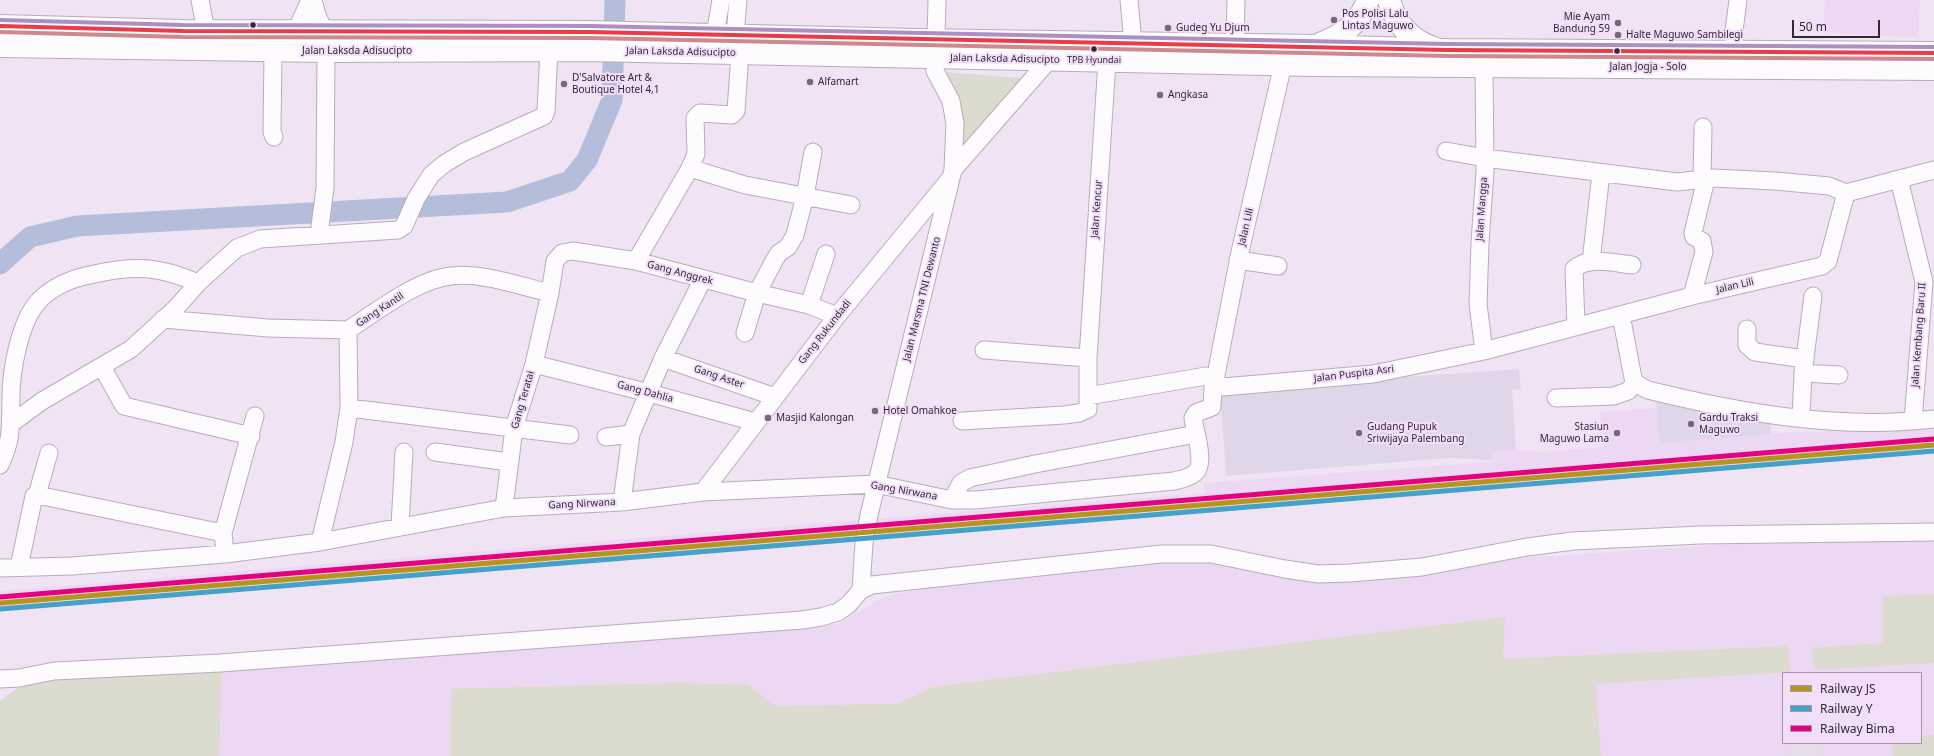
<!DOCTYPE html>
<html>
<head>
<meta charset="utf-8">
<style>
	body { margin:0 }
	#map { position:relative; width:1934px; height:756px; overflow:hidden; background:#f0e4f4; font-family:"Noto Sans",sans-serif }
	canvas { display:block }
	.legend { position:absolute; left:1782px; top:672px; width:140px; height:72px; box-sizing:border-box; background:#f3defa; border:1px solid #a596ab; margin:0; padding:5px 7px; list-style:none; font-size:12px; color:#312a34 }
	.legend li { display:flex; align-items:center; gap:8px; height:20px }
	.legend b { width:20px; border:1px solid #a596ab }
	.scale { position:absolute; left:1792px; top:20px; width:88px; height:18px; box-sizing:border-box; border:2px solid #312a34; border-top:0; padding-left:5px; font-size:12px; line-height:14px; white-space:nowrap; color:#312a34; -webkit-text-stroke:3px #f3defa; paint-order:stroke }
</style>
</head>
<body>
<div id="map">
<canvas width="1934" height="756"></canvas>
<ul class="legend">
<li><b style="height:5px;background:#b5951b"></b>Railway JS</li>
<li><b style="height:5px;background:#43a2c5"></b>Railway Y</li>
<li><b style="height:5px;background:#e5007d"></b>Railway Bima</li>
</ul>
<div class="scale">50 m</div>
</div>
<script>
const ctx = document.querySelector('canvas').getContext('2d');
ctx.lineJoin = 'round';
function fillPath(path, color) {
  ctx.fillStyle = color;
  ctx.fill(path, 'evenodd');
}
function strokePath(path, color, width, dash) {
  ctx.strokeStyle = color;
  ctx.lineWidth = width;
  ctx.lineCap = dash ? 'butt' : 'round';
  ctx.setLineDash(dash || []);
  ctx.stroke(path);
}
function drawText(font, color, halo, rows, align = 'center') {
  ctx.font = font + ' "Noto Sans",sans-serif';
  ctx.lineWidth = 4;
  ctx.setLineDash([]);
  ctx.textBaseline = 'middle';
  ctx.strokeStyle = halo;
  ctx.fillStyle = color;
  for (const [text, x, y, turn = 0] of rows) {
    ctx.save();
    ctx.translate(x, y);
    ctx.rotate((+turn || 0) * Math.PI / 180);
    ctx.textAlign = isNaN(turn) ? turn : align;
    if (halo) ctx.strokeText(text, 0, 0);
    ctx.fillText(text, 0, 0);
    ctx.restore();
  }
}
fillPath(new Path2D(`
	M 1825,0 L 1920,0 L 1918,38 L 1823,32 Z
	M 1657,408 L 1659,443 L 1793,432 L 1866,431 L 1934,426 L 1934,451 L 1207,510 L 870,541 L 873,519 L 1205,493 L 1204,483 L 1503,461 L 1491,460 L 1491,451 L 1516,449 L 1540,452 L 1603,447 L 1600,412 Z
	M 859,520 L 854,542 L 0,611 L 0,591 Z
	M 1934,541 L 1934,756 L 0,756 L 0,701 L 18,688 L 52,679 L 838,624 L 886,596 L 949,584 L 1134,562 L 1198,560 L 1326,581 L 1477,561 L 1748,543 ZM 1783,673 L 1921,673 L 1921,743 L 1783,743 Z`), '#ecd8f2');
fillPath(new Path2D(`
	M 1519,369 L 1521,389 L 1512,390 L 1516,449 L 1491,451 L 1491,460 L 1448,458 L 1226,476 L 1220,390 Z
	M 1656,395 L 1770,418 L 1771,434 L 1659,443 Z`), '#e0d6e9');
fillPath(new Path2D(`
	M 944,72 L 1021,78 L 962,152 Z
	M 1934,594 L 1934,663 L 1815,670 L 1811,648 L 1883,643 L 1882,596 Z
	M 1505,617 L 1503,659 L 1788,646 L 1791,672 L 1596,684 L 1601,756 L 450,756 L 451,689 L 678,683 L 748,685 L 775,706 L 897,704 L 933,687 Z
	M 222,670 L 219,756 L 0,756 L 0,701 L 18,688 L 52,679 Z
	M 1934,735 L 1934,756 L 1893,756 L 1892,743 L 1921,743 L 1921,736 Z`), '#dbdbd0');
strokePath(new Path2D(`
	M 0,264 L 30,237 L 77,226 L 507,202 L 570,181 L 587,160 L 612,100 L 615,0`), '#b4beda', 21);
strokePath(new Path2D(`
	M 1805,743 L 1806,756`), '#e5dde7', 32);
const minor = new Path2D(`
	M 200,0 L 206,31
	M 313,0 L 317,15 L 324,31
	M 937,0 L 935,71 L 951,101 L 955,124 L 953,170
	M 1129,0 L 1133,43
	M 296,31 L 310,0
	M 715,35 L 721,0
	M 735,36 L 738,0
	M 1235,45 L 1236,0
	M 273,50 L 272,132 L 274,137
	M 1735,53 L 1734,31 L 1738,0
	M 1283,64 L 1240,252 L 1216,375 L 1216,382 L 1223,387 L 1373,374 L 1484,351 L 1692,296 L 1822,266 L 1828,261 L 1846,193 L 1934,170
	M 1446,151 L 1485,158 L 1677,182 L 1713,178 L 1775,181 L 1829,186 L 1846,193
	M 690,168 L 745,185 L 851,205
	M 1702,179 L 1703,127
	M 1899,179 L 1924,282 L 1913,421
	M 319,234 L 325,188 L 326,51
	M 1238,260 L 1278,266
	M 636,261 L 690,168 L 696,154 L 695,118 L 700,113 L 732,115 L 736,111 L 740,53
	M 1591,262 L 1601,173
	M 1692,296 L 1704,252 L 1702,241 L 1694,237 L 1693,233 L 1706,179
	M 809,305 L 826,254
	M 1621,315 L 1633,378 L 1635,383 L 1648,390 C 1741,413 1838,430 1934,419
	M 163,319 L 268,328 L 348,330
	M 1576,326 L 1574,269 C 1588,256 1615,263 1632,265
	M 1747,329 L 1747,345 L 1755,352 L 1805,359
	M 348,330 C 376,312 418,279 451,276 C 483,272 519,286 550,293
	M 745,333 L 757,293 L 775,259 L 779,253 L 788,247 L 795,235 L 805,196 L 813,152
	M 984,350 L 1088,358
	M 1484,351 L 1478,304 L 1480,243 L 1485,171 L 1484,66
	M 663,358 L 775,397
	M 534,364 L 649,393 L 755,422
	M 102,367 L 124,406 L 251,436
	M 1803,373 L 1839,375
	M 1088,396 L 1206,376
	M 1556,398 L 1614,396 L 1628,391 L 1635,383
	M 349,408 L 570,435
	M 1801,418 L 1803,373 L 1813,296
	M 962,421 L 1064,415 L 1079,413 L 1088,409 L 1088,358 L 1107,61
	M 12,423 L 42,401 L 131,349 L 176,308 L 198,283 L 237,248 L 260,239 L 398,230 L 404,226 L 416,199 L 431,175 L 444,164 L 464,152 L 544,116 L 546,111 L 549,50
	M 606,437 L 631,434
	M 435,452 L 509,462
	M 0,465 C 13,437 10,427 11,397 C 11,371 19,326 36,304 C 50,287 73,278 94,274 C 135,265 159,266 198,283
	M 703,492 L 837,316 L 949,180
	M 37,495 L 223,533
	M 952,500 L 961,483 L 970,478 L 1035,464 L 1196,434
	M 622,502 L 631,434 L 663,358 L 703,279
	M 504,508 L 514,428 L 534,364 L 550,293 L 555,261 L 562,253 L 573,251 L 636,261 L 757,293 L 809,305 L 837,316
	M 400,526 L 404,452
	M 320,542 L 344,442 L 349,408 L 348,330
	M 224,543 L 223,533 L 255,416
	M 19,567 L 34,496 L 37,495 L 49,453
	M 0,568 L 72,566 L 225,554 L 320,542 L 504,508 L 622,502 L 703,492 L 876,484 L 952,500 L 976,500 L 1174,481 C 1182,479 1189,478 1195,473 C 1206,464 1195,431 1193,418 L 1196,413 L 1212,407 L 1213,387 L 1216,382
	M 861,590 L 864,543 L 869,515 L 953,170 L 1050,59 L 1050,51
	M 0,679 L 19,678 L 54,671 L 220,663 L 802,620 L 821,617 L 838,612 L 848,605 L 861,590 L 872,585 L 1161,554 L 1211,554 L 1285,569 L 1318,574 L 1350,573 L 1422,567 L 1527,547 L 1573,541 L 1700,535 L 1934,532`);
const highway = new Path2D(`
	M 1389,0 C 1395,23 1411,41 1434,48
	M 0,26 L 183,31 L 589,32 L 916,40 L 1315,46 L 1447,50 L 1934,53
	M 1320,44 C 1343,35 1359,24 1368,0
	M 0,46 L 326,51 L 590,50 L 1315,65 L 1934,69`);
strokePath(minor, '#b6adb9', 19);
strokePath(highway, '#b6adb9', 24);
strokePath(minor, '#fdfbfd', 17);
strokePath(highway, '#fdfbfd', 22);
strokePath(new Path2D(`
	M 0,26 L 183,31 L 589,32 L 1447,50 L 1934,53`), '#e93c46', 4);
strokePath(new Path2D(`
	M 0,32 L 183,37 L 589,38 L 1447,56 L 1934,59`), '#ce898e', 4);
strokePath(new Path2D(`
	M 0,20 L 183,25 L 589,26 L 1447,44 L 1934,47`), '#ad8fc4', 4);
strokePath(new Path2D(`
	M 0,603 L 1934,445`), '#b5951b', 5);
strokePath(new Path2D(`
	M 0,609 L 1934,451`), '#43a2c5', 5);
strokePath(new Path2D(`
	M 0,597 L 1934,439`), '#e5007d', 5);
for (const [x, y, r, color] of [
	[1334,20,4,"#746b77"],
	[1618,23,4,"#746b77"],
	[253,25,3.5,"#312a34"],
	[1168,28,4,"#746b77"],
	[1618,35,4,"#746b77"],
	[1094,49,3.5,"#312a34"],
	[1617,51,3.5,"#312a34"],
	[810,82,4,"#746b77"],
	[564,84,4,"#746b77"],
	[1160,95,4,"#746b77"],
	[875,411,4,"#746b77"],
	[768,418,4,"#746b77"],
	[1691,424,4,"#746b77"],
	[1359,433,4,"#746b77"],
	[1617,433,4,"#746b77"]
]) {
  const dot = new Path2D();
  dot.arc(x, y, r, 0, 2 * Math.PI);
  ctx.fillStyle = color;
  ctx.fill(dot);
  strokePath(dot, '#f3defa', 1.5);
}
drawText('9px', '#312a34', '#f3defa', [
	["TPB Hyundai",1094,60]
]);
drawText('10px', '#312a34', '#f3defa', [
	["Pos Polisi Lalu",1342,14],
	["Lintas Maguwo",1342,26],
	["Mie Ayam",1610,17,"right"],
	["Bandung 59",1610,29,"right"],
	["Gudeg Yu Djum",1176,28],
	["Halte Maguwo Sambilegi",1626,35],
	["D'Salvatore Art &",572,78],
	["Boutique Hotel 4,1",572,90],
	["Alfamart",818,82],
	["Angkasa",1168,95],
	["Hotel Omahkoe",883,411],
	["Masjid Kalongan",776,418],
	["Gardu Traksi",1699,418],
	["Maguwo",1699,430],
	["Gudang Pupuk",1367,427],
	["Sriwijaya Palembang",1367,439],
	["Stasiun",1609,427,"right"],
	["Maguwo Lama",1609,439,"right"]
], 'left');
drawText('10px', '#312a34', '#f3defa', [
	["Jalan Laksda Adisucipto",357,51],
	["Jalan Laksda Adisucipto",681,52,1],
	["Jalan Laksda Adisucipto",1005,59,1],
	["Jalan Jogja - Solo",1648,67],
	["Jalan Kencur",1097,209,-86],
	["Jalan Mangga",1482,209,-86],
	["Jalan Lili",1246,227,-77],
	["Gang Anggrek",680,273,15],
	["Jalan Lili",1735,286,-13],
	["Jalan Marsma TNI Dewanto",922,299,-76],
	["Gang Kantil",380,310,-33],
	["Gang Rukundadi",825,332,-52],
	["Jalan Kembang Baru II",1919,335,-86],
	["Jalan Puspita Asri",1354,374,-7],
	["Gang Aster",719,377,19],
	["Gang Dahlia",645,392,15],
	["Gang Teratai",523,400,-74],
	["Gang Nirwana",904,491,10],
	["Gang Nirwana",582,504,-3]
]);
</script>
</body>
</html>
